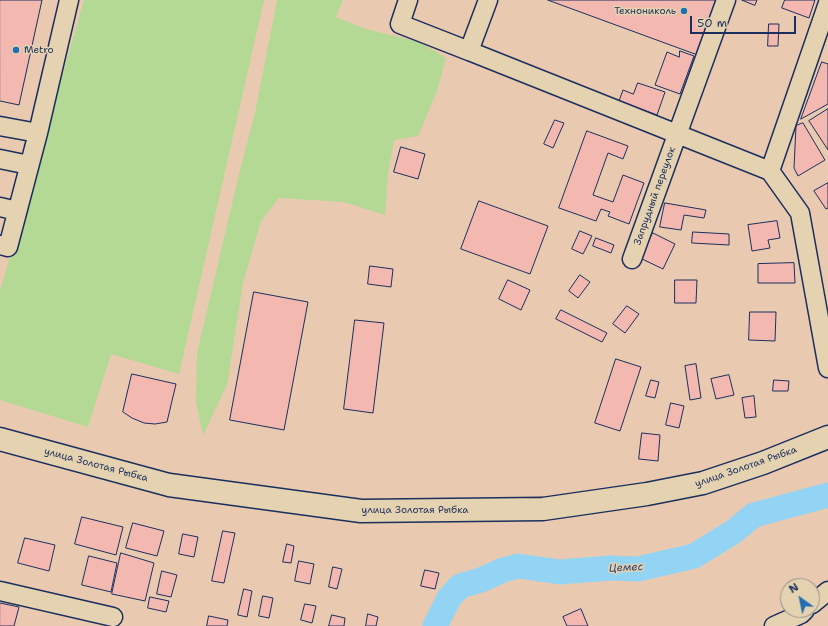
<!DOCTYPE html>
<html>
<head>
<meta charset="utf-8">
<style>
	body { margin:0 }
	#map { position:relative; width:828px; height:626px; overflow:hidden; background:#e9cab0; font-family:"Shantell Sans",sans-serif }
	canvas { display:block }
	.north { position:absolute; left:780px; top:578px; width:40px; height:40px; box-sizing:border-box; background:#e5d2b0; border:1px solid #94918f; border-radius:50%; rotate:327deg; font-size:11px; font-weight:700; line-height:16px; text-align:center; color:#1b2f5e }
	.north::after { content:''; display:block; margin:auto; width:14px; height:18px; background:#1f6fb2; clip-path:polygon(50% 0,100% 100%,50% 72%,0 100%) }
	.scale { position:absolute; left:690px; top:16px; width:106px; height:18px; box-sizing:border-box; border:2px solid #1b2f5e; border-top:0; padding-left:5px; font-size:12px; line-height:14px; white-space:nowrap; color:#1b2f5e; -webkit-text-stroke:3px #e5d2b0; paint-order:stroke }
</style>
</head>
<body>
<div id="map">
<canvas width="828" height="626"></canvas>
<div class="north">N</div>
<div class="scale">50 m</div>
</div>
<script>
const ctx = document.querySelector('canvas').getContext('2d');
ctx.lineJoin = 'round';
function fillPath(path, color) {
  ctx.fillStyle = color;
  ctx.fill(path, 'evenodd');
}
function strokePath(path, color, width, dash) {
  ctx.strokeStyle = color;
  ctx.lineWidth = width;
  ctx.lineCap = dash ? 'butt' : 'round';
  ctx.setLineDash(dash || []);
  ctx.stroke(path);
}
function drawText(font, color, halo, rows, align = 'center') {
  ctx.font = font + ' "Shantell Sans",sans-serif';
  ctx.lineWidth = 3;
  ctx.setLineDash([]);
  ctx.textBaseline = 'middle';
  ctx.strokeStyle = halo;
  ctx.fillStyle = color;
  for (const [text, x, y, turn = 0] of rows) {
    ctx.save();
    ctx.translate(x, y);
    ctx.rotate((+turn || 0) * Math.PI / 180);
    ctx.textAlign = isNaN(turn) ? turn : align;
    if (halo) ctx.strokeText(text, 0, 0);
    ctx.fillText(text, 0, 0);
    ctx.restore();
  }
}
fillPath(new Path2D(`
	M 84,0 L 264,0 L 179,374 L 111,354 L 88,427 L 0,400 L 0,291 Z
	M 277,0 L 343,0 L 336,17 L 366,29 L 419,42 L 446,58 L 437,91 L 418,136 L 394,140 L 388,174 L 385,215 L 344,202 L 279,198 L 261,221 L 243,283 L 227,385 L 203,435 L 196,402 L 197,353 L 240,170 L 255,113 Z`), '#b3d995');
strokePath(new Path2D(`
	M 435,626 L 449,598 L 460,586 L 481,580 L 503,570 L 518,566 L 560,572 L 610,568 L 638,569 L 694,556 L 733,532 L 754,515 L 828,495`), '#93d4f5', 25);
const building = new Path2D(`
	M 0,0 L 42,0 L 19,105 L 0,101 Z
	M 548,0 L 716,0 L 696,54 Z
	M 742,0 L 757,0 L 755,5 Z
	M 785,0 L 815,0 L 809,18 L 782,8 Z
	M 769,24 L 779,24 L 778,46 L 768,46 Z
	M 680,51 L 694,56 L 680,94 L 655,85 L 667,52 L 679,57 Z
	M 822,62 L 828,64 L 828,104 L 801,119 Z
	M 638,83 L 665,92 L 657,115 L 619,101 L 623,90 L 633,94 Z
	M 828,109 L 828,150 L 809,121 Z
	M 555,120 L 564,123 L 553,148 L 544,144 Z
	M 803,123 L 825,160 L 798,176 L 794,168 L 796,126 Z
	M 587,131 L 628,146 L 623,159 L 608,153 L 593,195 L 613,202 L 623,175 L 644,183 L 629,224 L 608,216 L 610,212 L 601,209 L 596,221 L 559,208 Z
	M 401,147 L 425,154 L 418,179 L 394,172 Z
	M 828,183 L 828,208 L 826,209 L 814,191 Z
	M 479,201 L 548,226 L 530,274 L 461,249 Z
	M 665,203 L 706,210 L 704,218 L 684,215 L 681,230 L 660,227 Z
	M 777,221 L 780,238 L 768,240 L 770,248 L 752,251 L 748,225 Z
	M 580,231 L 592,236 L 583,254 L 572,249 Z
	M 693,232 L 729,234 L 729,245 L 692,243 Z
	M 653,233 L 675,244 L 663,269 L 640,258 Z
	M 596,238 L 614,245 L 611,253 L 593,246 Z
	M 794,263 L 795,283 L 758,283 L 758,264 Z
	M 370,266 L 393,269 L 391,287 L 368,284 Z
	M 580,275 L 590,282 L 578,298 L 569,291 Z
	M 508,280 L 530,290 L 521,310 L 499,299 Z
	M 675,280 L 697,280 L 696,303 L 675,303 Z
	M 254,292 L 308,302 L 284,430 L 230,420 Z
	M 627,306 L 639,314 L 625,333 L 613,324 Z
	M 561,310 L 607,333 L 602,342 L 556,319 Z
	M 750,312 L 776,312 L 775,341 L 749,340 Z
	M 355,320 L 384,323 L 373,413 L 344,409 Z
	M 616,359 L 641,367 L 620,431 L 595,423 Z
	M 696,364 L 701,398 L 690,400 L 685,366 Z
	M 132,374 L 176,384 L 167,422 L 155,424 L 144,423 L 132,418 L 123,412 Z
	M 729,375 L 734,395 L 716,399 L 711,379 Z
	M 651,380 L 659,382 L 655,398 L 646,396 Z
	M 774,380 L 789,381 L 788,391 L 773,391 Z
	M 754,396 L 756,417 L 745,418 L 742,398 Z
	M 671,403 L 684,406 L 679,428 L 666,425 Z
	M 642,433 L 660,435 L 658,461 L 639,459 Z
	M 82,517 L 123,527 L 116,555 L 75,544 Z
	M 133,523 L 164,531 L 157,556 L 126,548 Z
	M 223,531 L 235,533 L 224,583 L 212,581 Z
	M 183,534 L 198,537 L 194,557 L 179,554 Z
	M 25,538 L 55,545 L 49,571 L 18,563 Z
	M 287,544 L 294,546 L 291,563 L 283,562 Z
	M 121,553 L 154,563 L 145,601 L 112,594 Z
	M 89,556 L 117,563 L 111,592 L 82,585 Z
	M 299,561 L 314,564 L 310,584 L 295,581 Z
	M 333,567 L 342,569 L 337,589 L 329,587 Z
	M 425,570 L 439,573 L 435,589 L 421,586 Z
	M 162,571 L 177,575 L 171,597 L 157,594 Z
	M 244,589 L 252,591 L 247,617 L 238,615 Z
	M 263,596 L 273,598 L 269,618 L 259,616 Z
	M 150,597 L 169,601 L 166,612 L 148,608 Z
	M 0,603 L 19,607 L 14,626 L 0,626 Z
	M 305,604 L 316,606 L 312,623 L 301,620 Z
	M 581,609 L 588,626 L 567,626 L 563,617 Z
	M 368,614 L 378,617 L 376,626 L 366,626 Z
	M 332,615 L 345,618 L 344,626 L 329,626 Z
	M 209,616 L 228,620 L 227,626 L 207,626 Z`);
fillPath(building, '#f3b8b0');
strokePath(building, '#1b2f5e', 1);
const minor = new Path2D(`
	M 408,0 L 400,24 L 469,51
	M 488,0 L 469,51 L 770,171 L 800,213 L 828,368
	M 0,126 L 38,133 L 69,0
	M 0,159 L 29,165
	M 770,171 L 828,3
	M 0,207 L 17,211
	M 0,245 L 8,247 L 38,133
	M 632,259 L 726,0
	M 0,591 L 113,617
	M 812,604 L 828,591
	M 774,626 L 801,614 L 805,610`);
const highway = new Path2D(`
	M 0,439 L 169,485 L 361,511 L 543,509 L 647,494 L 703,483 L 763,463 L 828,437`);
strokePath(minor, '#1b2f5e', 21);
strokePath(highway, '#1b2f5e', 25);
strokePath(minor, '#e5d2b0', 18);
strokePath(highway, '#e5d2b0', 22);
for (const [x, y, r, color] of [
	[684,11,4,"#1f6fb2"],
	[16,50,4,"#1f6fb2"]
]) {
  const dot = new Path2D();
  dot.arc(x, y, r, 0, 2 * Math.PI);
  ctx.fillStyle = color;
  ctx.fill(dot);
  strokePath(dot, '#e5d2b0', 1.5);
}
drawText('10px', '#1b2f5e', '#e5d2b0', [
	["Технониколь",676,11],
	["Metro",24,50,"left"]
], 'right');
drawText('10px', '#1b2f5e', '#e5d2b0', [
	["Запрудный переулок",655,196,-70],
	["улица Золотая Рыбка",96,465,15],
	["улица Золотая Рыбка",746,467,-19],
	["улица Золотая Рыбка",415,510]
]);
drawText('italic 11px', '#27406d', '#e5d2b0', [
	["Цемес",626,568,-3]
]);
</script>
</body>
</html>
